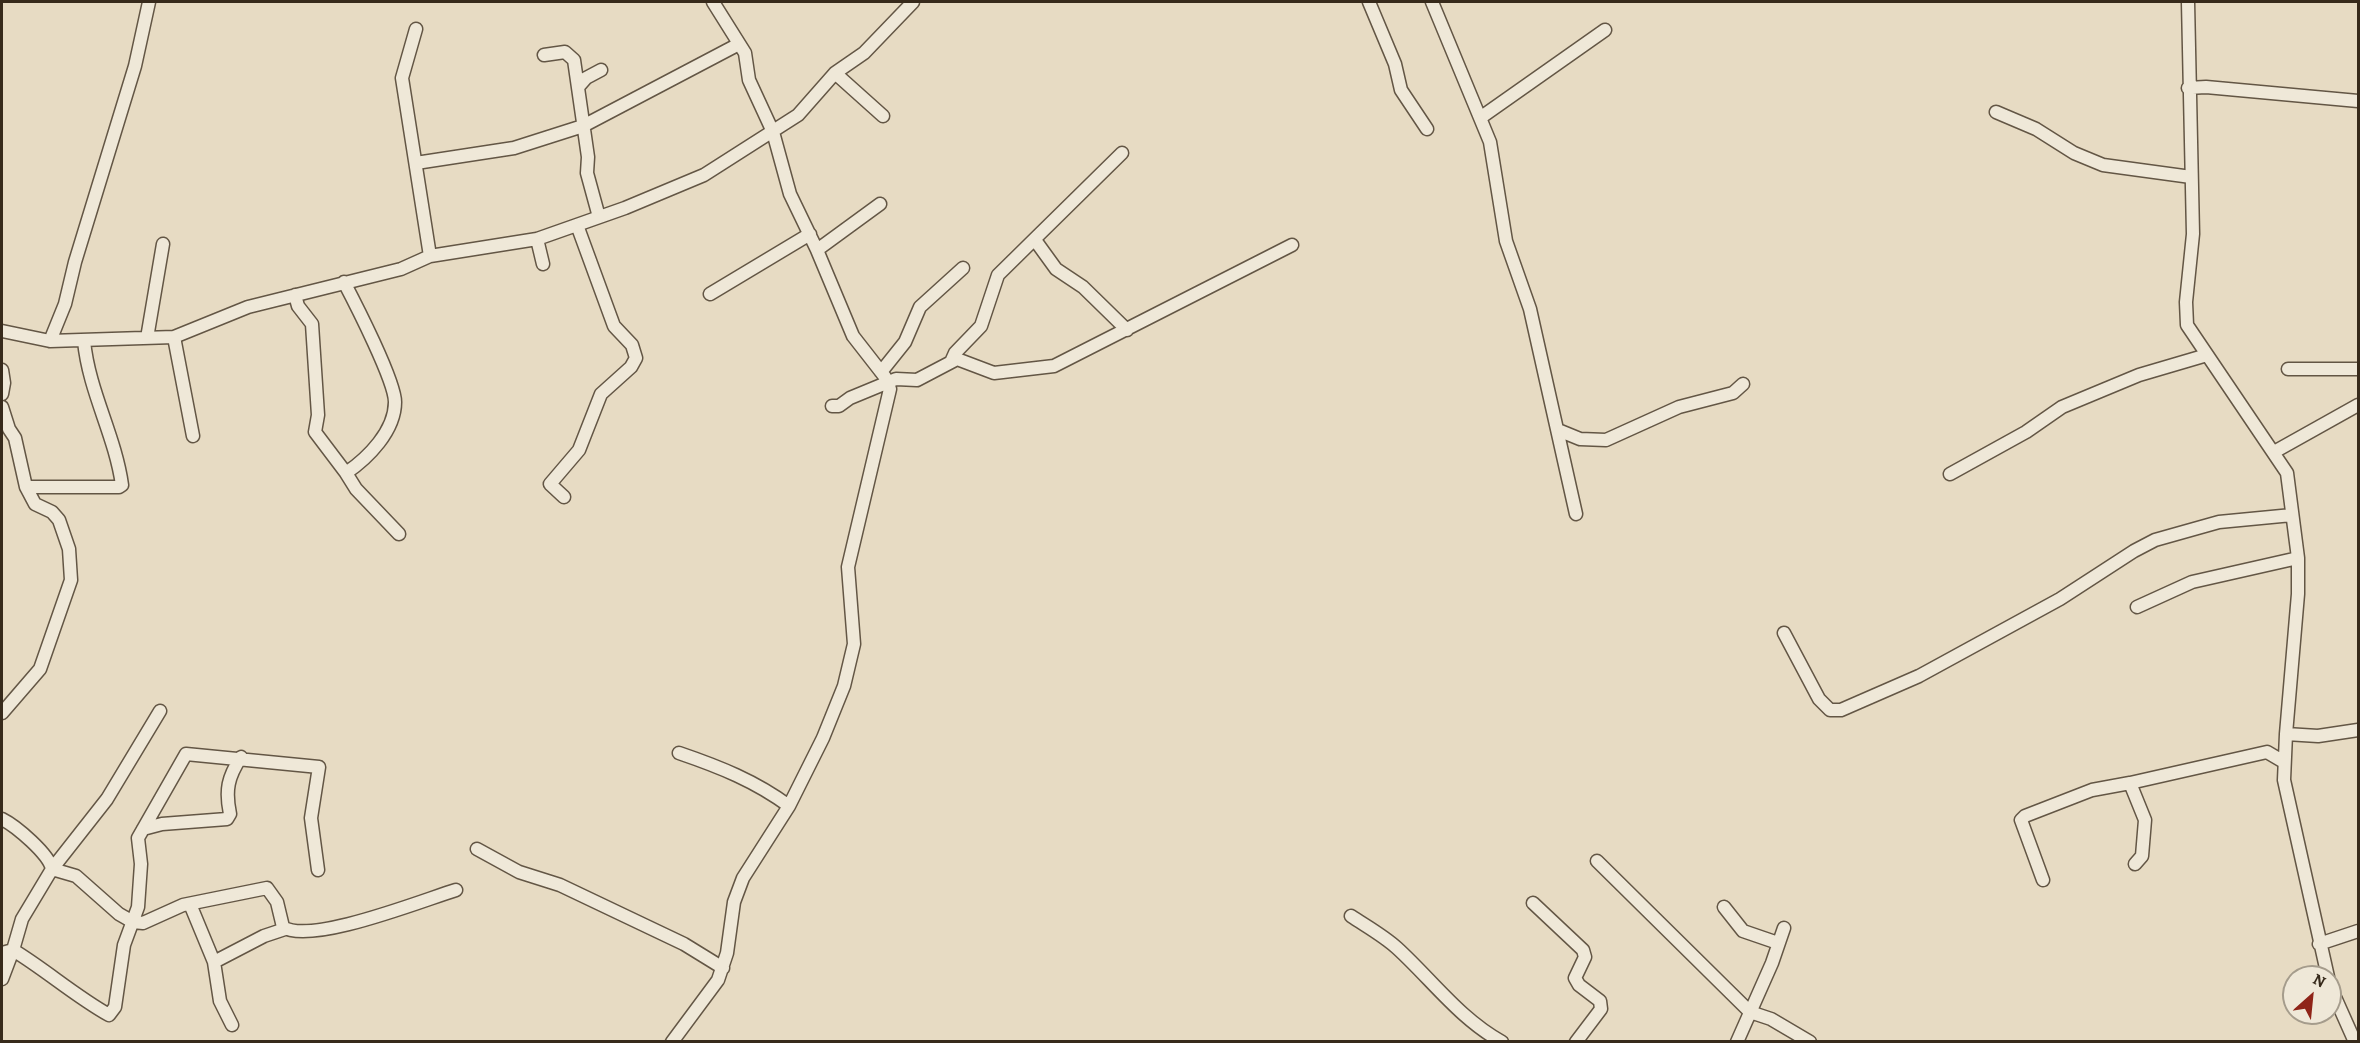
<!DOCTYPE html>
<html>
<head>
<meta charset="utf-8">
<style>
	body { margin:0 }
	#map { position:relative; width:2360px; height:1043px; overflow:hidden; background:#e7dbc3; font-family:Alegreya,serif }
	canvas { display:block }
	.frame { position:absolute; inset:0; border:3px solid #372a1b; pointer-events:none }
	.north { position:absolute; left:2282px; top:965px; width:60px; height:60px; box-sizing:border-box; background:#efe8d8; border:2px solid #a59c8c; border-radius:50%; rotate:27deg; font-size:16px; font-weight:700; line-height:24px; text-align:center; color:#372a1b }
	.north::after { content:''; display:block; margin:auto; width:21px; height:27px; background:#8f2418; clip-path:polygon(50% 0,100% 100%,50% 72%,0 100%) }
</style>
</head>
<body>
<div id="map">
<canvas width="2360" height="1043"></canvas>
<div class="frame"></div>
<div class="north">N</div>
</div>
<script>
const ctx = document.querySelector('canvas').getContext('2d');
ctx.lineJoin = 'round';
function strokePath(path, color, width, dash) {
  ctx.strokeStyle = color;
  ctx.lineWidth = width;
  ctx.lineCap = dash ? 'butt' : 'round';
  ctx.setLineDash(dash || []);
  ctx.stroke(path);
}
const minor = new Path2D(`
	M 1369,2 L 1395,64 L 1401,90 L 1427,129
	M 1432,2 L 1490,142 L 1506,241 L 1530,309 L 1576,514
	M 2188,2 L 2193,234 L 2186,302 L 2187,325 L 2287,473 L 2298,558 L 2298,594 L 2286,734 L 2284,780 L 2328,977
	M 416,29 L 402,78 L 430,256
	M 544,55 L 565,52 L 574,60 L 588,157 L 587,173 L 599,217
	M 835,73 L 883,116
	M 579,86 L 586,78 L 601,70
	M 2188,88 L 2206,87 L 2358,101
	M 1996,112 L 2036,129 L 2074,153 L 2103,165 L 2191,177
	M 1480,118 L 1605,30
	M 416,163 L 514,148 L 583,126 L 739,44
	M 537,239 L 543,264
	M 1035,240 L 1056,269 L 1083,287 L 1127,330
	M 817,250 L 880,204
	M 344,282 C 355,303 395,381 395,402 C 395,431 368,458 346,473 L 356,489 L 399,534
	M 710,294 L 810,234
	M 295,295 L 298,306 L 312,324 L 318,415 L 315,432 L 346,473
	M 2,331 L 50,341 L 174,337 L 248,307 L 401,269 L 430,256 L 537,239 L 625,208 L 704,175 L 798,115 L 835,73 L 864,53 L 913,2
	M 174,337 L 193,436
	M 147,338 L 163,244
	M 50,341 L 65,304 L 75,262 L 135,66 L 149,2
	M 951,362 L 955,353 L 981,326 L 998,275 L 1122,153
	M 2288,369 L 2358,369
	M 2,370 L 4,383 L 2,394
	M 881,372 L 905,342 L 920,307 L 963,268
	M 832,406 L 839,406 L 850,398 L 896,379 L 917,380 L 957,359 L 994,373 L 1054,366 L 1292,245
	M 2,407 L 9,429 L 15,438 L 26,487 L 119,487 L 122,485 C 115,435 89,392 84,341
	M 1558,430 L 1580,439 L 1606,440 L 1679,407 L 1733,393 L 1743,384
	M 2274,452 L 2358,405
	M 1950,474 L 2026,432 L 2062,407 L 2139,375 L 2207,355
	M 564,497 L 550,484 L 579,450 L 601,394 L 631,367 L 636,358 L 632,345 L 614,326 L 577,225
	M 2137,607 L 2192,582 L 2298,558
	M 1784,633 L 1819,699 L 1830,710 L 1841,710 L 1919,676 L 2060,599 L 2134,551 L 2155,540 L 2219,522 L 2292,515
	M 160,711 L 107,799 L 52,869 L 22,919 L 13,950 C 46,970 75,996 109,1015 L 115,1007 L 124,945 L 138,907 L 141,864 L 138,838 L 186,754 L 319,767 L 311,818 L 318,870
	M 2,713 L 40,669 L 71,580 L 69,549 L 59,520 L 52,512 L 35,504 L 26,487
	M 2286,734 L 2318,736 L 2358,730
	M 679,753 C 720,767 755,781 789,806
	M 2,819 C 16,826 49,854 52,869 L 76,876 L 119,914 L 133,922 L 143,923 L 183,905 L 267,888 L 277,902 L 283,927 C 311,945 423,900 456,890
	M 143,829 L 162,824 L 227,819 L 230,814 C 225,790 228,777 241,757
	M 477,849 L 519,872 L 560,885 L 684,944 L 723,968
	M 1597,861 L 1750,1012 L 1771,1019 L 1810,1042
	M 2135,864 L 2142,856 L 2145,820 L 2130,783 L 2267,752 L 2284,762
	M 2043,880 L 2021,820 L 2025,816 L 2092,790 L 2130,783
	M 1533,903 L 1583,950 L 1585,957 L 1575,978 L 1579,985 L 1600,1001 L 1601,1009 L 1576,1042
	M 190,904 L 214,962 L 220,1001 L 232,1025
	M 1724,907 L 1743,931 L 1778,943
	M 1351,916 C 1366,926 1384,936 1397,948 C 1432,980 1460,1019 1502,1042
	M 2319,944 L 2358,931
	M 2,953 L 13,950 L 2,979
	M 214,962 L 264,936 L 285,929
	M 2330,986 L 2355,1042
	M 672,1042 L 718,980 L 727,953 L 734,902 L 743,878 L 789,806 L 823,738 L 844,686 L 854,644 L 848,567 L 890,389 L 885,377 L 853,336 L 817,250 L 790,194 L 773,132 L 749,80 L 745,53 L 713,2
	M 1737,1042 L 1772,963 L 1784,928`);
strokePath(minor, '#635645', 15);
strokePath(minor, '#efe8d8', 12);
</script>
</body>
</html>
